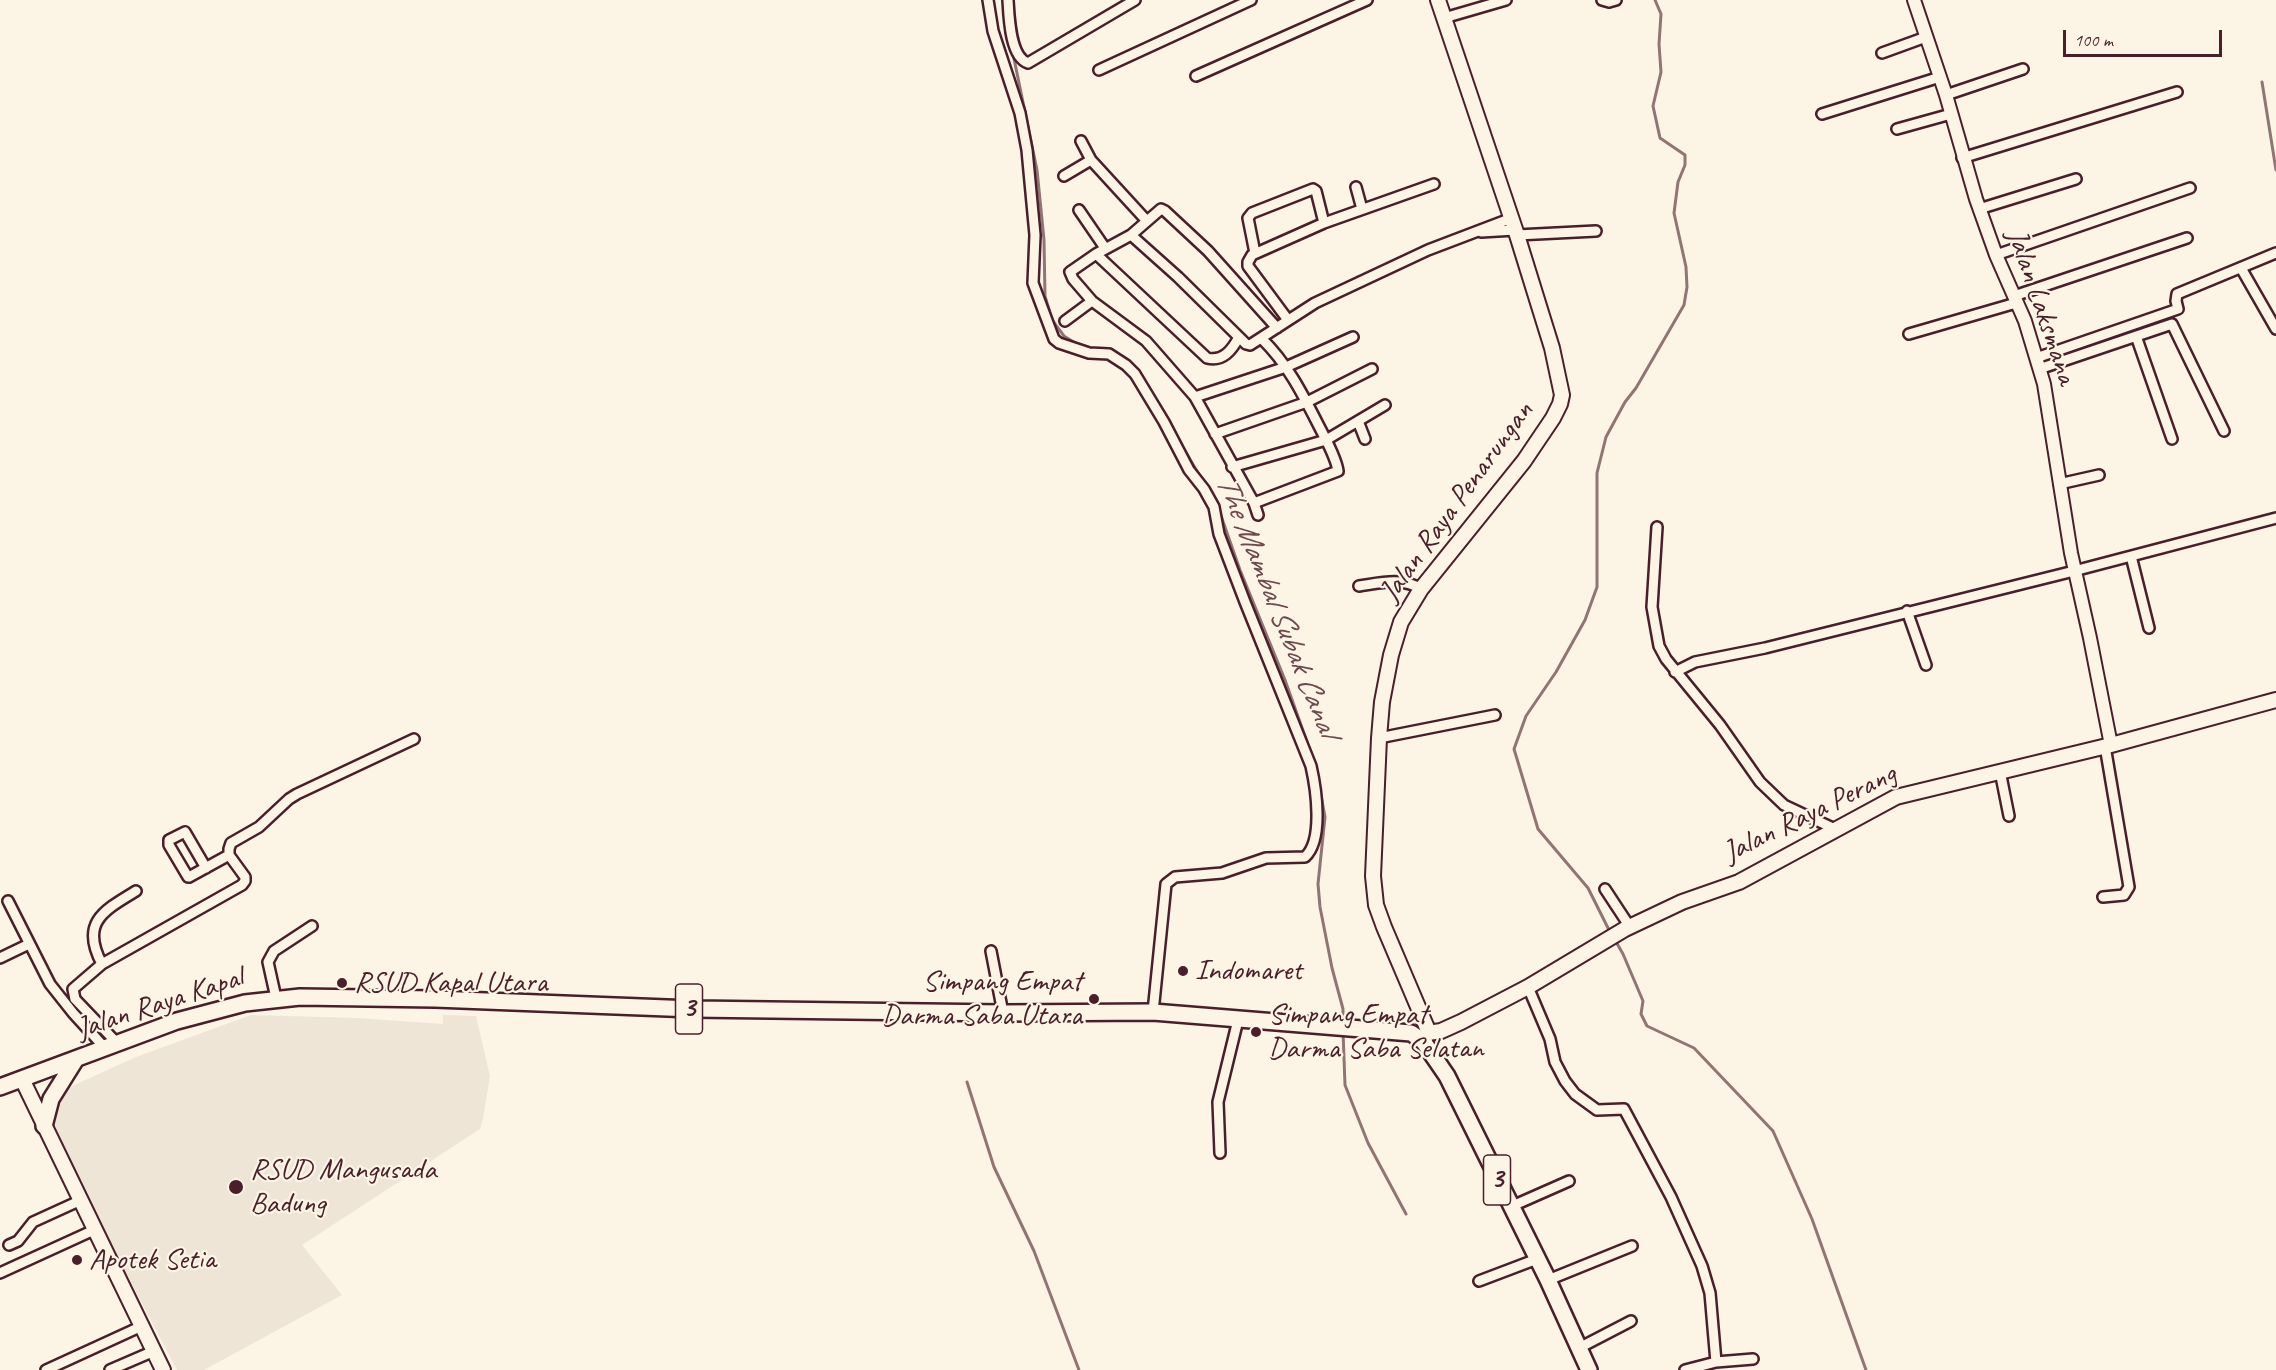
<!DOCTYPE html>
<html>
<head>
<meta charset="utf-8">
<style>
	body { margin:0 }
	#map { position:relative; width:2276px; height:1370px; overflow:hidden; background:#fcf5e5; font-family:Caveat,sans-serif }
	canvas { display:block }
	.scale { position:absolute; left:2063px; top:30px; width:159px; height:27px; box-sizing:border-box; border:3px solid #4a1f2b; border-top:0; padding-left:8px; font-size:18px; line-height:21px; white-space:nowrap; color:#4a1f2b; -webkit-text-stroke:4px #fcf5e5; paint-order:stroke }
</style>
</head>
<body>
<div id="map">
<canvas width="2276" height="1370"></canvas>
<div class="scale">100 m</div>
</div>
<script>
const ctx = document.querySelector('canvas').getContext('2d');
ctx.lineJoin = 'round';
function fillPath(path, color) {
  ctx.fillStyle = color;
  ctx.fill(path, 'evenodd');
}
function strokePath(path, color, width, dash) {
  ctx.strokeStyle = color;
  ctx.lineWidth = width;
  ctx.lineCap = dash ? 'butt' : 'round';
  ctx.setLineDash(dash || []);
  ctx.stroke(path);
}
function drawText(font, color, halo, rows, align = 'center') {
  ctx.font = font + ' Caveat,sans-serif';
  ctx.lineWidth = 4.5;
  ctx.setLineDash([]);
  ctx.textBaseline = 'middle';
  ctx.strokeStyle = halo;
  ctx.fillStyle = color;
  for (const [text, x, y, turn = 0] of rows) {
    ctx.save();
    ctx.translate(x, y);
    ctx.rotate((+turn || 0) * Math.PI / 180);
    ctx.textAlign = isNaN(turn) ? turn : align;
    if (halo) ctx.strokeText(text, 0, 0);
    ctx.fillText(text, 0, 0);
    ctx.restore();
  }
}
fillPath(new Path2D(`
	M 251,1015 L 357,1018 L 443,1024 L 443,1015 L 476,1016 L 490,1076 L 483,1119 L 480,1129 L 302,1245 L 342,1295 L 204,1370 L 177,1370 L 49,1127 L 58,1099 L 70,1087 L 136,1057 Z`), '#eee5d7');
strokePath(new Path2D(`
	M 1012,49 L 1037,170 L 1044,240 L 1045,296 L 1052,320 L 1064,336 L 1080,346
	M 2262,82 L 2276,170
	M 1175,434 L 1204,483
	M 1219,510 L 1240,570 L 1285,680 L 1311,753
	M 1316,768 L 1325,817 L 1318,884 L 1320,907 L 1332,968 L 1343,1009 L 1343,1021
	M 1611,934 L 1588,888 L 1538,829 L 1514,749 L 1526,716 L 1556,672 L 1585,620 L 1597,587 L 1597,473 L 1606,437 L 1625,402 L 1636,388 L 1684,305 L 1687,287 L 1686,267 L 1674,213 L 1678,182 L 1685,165 L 1685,155 L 1660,138 L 1653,106 L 1661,72 L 1659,44 L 1661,14 L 1655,0
	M 1615,940 L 1623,954 L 1643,1001 L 1641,1014 L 1647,1026 L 1694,1048 L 1773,1131 L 1812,1219 L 1866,1370
	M 1343,1031 L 1345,1085 L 1368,1143 L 1406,1214
	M 967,1082 L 994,1167 L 1034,1251 L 1079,1370`), '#917474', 3);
const minor = new Path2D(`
	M 988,0 L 993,31 L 1020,113 L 1027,150 L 1035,235 L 1033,283 L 1054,339 L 1059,343 L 1089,353 L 1109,354 L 1126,365 L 1135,374 L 1164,422 L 1189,470 L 1204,489 L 1214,507 L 1219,534 L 1245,602 L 1311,766 C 1316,788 1324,840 1305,857 L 1266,858 L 1222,873 L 1175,877 L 1166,884 L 1153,1012
	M 1008,0 C 1009,17 1010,57 1028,63 L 1135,0
	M 1602,0 L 1609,2 L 1616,0
	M 1444,18 L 1506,0
	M 1882,53 L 1926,37
	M 1099,70 L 1251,0
	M 1196,76 L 1367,0
	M 1946,95 L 2023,69
	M 1822,114 L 1940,77
	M 1897,129 L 1951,114
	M 1081,141 L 1091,160 L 1146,220
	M 1962,158 L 2177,92
	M 1064,176 L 1091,160
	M 1356,187 L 1362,209
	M 1979,209 L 2076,179
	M 1079,210 L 1105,248
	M 1481,232 L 1515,230
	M 1131,235 L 1178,277 L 1246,344 L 1250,345 L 1315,303 L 1428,250 L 1512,218
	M 1517,235 L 1596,231
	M 1255,253 L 1248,218 L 1252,213 L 1313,189 L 1316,191 L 1324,223
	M 1096,254 L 1207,358 C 1223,362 1232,350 1239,337
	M 1996,255 L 2190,188
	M 2241,268 L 2276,329
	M 2014,296 L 2187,238
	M 1288,320 L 1248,266 L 1248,262 L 1252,255 L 1324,223 L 1434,184
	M 1065,321 L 1092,301
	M 1277,328 L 1208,251 L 1165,211 L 1161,209 L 1131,235 L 1096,254 L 1070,272 L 1073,279 L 1092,301 L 1146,341 L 1195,397 L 1286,367 L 1353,337
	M 1909,334 L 2016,303
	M 2136,336 L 2172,439
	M 2036,358 L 2178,309 L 2176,301 L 2177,294 L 2276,253
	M 2039,369 L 2172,324 L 2224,431
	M 1195,397 L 1254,503 L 1258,515
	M 1358,421 L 1365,439
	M 1215,434 L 1307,402 L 1372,369
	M 1232,467 L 1326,440 L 1385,405
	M 2059,484 L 2099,475
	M 1254,503 L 1338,471 C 1336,458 1328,444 1322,432 C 1305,399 1289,365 1262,339
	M 1657,527 L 1652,607 L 1659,646 L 1666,659 L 1720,725 L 1760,782 L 1784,805 L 1835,829
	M 2131,556 L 2149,628
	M 1359,586 C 1380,583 1402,577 1421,589
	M 1907,611 L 1926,665
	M 1675,672 L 1695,662 L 1765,648 L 2074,571 L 2276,518
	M 1379,738 L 1495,715
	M 2000,771 L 2009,816
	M 206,868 L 185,832 L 169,840 L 169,845 L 188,877 L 189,877 L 229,855
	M 1605,889 L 1630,927
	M 2103,897 L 2124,895 L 2129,887 L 2105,746
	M 8,901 L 50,984 L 73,1013 L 105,1048
	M 991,951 L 1003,1013
	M 0,958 L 29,944
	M 102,964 C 80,923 103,911 136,891
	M 1528,987 L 1550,1039 L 1555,1062 L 1565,1081 L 1575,1094 L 1597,1110 L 1624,1109 L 1671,1197 L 1702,1266 L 1710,1293 L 1716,1362
	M 276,998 L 268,962 L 274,951 L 312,926
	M 117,1043 L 75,999 L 73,989 L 102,964 L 242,885 L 245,881 L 245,877 L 229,855 L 229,849 L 231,843 L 259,827 L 289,799 L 297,794 L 414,739
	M 1220,1153 L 1218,1102 L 1238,1020
	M 1510,1207 L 1569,1181
	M 9,1245 L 18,1241 L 33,1222 L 79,1201
	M 0,1273 L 94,1230
	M 1548,1280 L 1632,1246
	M 1479,1281 L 1537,1259
	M 1579,1348 L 1631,1321
	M 46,1370 L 142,1326
	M 110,1370 L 154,1351
	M 1685,1370 L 1716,1362 L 1753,1359`);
const tertiary = new Path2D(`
	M 1914,0 L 1946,95 L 1976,199 L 1996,255 L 2025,321 L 2044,384 L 2071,553 L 2090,638 L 2111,745`);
const secondary = new Path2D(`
	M 1428,1033 L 1441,1031 L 1461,1022 L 1528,987 L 1625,929 L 1682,902 L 1739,882 L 1896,797 L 2111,745 L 2276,700
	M 1423,1041 L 1428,1033 L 1427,1028 L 1384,927 L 1376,905 L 1373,876 L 1379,738 L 1382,702 L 1391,655 L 1401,622 L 1421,589 L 1524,461 L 1553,418 L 1560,404 L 1562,395 L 1552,348 L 1517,235 L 1438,0
	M 22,1079 L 163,1370`);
const trunk = new Path2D(`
	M 0,1087 L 177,1021 L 245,1003 L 300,997 L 435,999 L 693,1009 L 1003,1013 L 1153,1012 L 1411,1033 L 1423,1041 L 1447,1076 L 1548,1280 L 1589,1370
	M 44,1126 L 51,1099 L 76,1059`);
strokePath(minor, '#4a1f2b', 14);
strokePath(tertiary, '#4a1f2b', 16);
strokePath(secondary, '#4a1f2b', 18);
strokePath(trunk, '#4a1f2b', 20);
strokePath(minor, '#fcf5e5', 9);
strokePath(tertiary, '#fcf5e5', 12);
strokePath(secondary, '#fcf5e5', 14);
strokePath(trunk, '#fcf5e5', 15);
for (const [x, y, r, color] of [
	[1183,971,6,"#4a1f2b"],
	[342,983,6,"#4a1f2b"],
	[1094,999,6,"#4a1f2b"],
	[1256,1032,6,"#4a1f2b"],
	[236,1187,8,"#4a1f2b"],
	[77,1260,6,"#4a1f2b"]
]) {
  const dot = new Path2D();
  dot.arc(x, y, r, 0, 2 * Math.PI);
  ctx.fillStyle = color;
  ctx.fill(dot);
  strokePath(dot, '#fcf5e5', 2);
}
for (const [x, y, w] of [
	[689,1009,27],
	[1497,1180,27]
]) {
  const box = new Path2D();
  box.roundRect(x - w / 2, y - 25, w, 50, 4.5);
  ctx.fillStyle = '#fcf5e5';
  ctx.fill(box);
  strokePath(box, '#4a1f2b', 1.5);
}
drawText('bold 28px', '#4a1f2b', null, [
	["3",689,1009],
	["3",1497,1180]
]);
drawText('30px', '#4a1f2b', '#fcf5e5', [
	["Jalan Laksmana",2041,307,71],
	["Jalan Raya Penarungan",1457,502,-54],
	["Jalan Raya Perang",1810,814,-26],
	["Jalan Raya Kapal",160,1004,-18]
]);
drawText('30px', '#4a1f2b', '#fcf5e5', [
	["Indomaret",1195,971],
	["Simpang Empat",1082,982,"right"],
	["Darma Saba Utara",1082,1016,"right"],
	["RSUD Kapal Utara",354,983],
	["Simpang Empat",1268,1015],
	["Darma Saba Selatan",1268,1049],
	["RSUD Mangusada",250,1170],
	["Badung",250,1204],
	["Apotek Setia",89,1260]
], 'left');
drawText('italic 32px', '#6d4950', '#fcf5e5', [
	["The Mambal Subak Canal",1276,606,68]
]);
</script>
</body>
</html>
